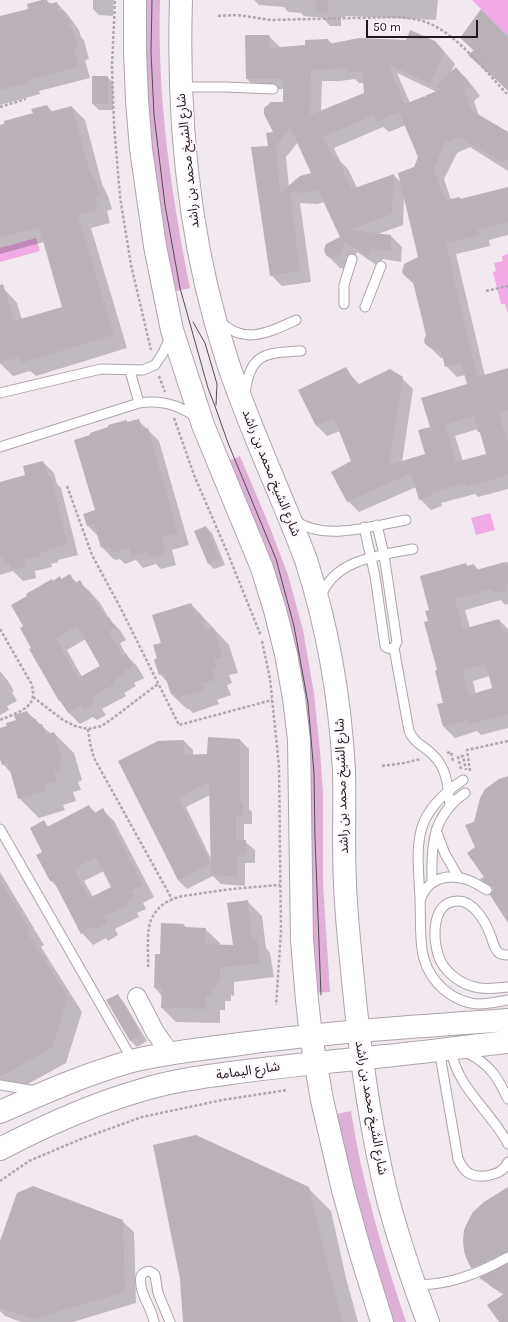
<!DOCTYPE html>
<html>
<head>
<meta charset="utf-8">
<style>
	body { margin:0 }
	#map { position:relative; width:508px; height:1322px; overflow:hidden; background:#f2e8f0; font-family:Karla,sans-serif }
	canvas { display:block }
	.scale { position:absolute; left:366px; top:20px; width:112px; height:18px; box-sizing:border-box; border:2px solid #1d191c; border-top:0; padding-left:5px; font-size:12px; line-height:14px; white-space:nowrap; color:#1d191c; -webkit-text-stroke:3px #fef6fd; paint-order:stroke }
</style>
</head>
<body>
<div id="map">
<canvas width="508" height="1322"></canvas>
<div class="scale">50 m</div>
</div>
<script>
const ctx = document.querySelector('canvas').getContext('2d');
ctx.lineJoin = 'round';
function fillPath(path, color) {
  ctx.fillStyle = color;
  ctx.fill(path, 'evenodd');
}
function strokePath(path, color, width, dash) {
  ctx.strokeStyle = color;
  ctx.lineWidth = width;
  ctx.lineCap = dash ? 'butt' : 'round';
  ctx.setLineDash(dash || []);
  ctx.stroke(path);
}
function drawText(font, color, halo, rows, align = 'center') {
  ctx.font = font + ' Karla,"Noto Sans Arabic",sans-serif';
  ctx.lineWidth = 3.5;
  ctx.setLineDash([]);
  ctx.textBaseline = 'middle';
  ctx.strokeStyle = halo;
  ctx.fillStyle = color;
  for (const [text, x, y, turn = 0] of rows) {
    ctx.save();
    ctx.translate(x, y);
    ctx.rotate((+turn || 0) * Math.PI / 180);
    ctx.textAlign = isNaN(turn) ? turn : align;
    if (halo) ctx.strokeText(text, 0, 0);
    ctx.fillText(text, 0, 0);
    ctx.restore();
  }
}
fillPath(new Path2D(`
	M 145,0 L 160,0 C 157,97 171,193 190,288 L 173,292 L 152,158 L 146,86 Z
	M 240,456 L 269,525 L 288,575 L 303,630 L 314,693 L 320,752 L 323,793 L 323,883 L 330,992 L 313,993 L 307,762 L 226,462 Z
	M 351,1111 C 362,1183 383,1253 406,1322 L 390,1322 L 367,1249 L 336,1114 Z`), '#dfb0d6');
fillPath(new Path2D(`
	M 472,0 L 508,0 L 508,36 Z
	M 36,238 L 40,251 L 0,262 L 0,248 Z
	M 508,254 L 508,312 L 507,312 L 505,304 L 501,304 L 493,272 L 496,271 L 494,263 L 503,261 L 502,256 Z
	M 490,513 L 495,530 L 476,535 L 471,518 Z`), '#f1aae4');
fillPath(new Path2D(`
	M 46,0 L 51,4 L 57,3 L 68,15 L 79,30 L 81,37 L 84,40 L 89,59 L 85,60 L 90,78 L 39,91 L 40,94 L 0,105 L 0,18 L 29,9 Z
	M 93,0 L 114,0 L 113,16 L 99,15 L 93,9 Z
	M 254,0 L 438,0 L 436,20 L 345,16 L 345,17 L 341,17 L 341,26 L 330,26 L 323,18 L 304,16 L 301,13 L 288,12 L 284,7 L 259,5 Z
	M 269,36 L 280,47 L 280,48 L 306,46 L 328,40 L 333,44 L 435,41 L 455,64 L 450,74 L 456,68 L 467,79 L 480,96 L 474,101 L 479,116 L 508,132 L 508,171 L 470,147 L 457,153 L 444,179 L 451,200 L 460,198 L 461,200 L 508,188 L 508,235 L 489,240 L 490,246 L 456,254 L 485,376 L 508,369 L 508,489 L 478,497 L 475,494 L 441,503 L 442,506 L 431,510 L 420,499 L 416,487 L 359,512 L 348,501 L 352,462 L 340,431 L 327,436 L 316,425 L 345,369 L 360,385 L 402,378 L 413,389 L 402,462 L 426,455 L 431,427 L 468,384 L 465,375 L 457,377 L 446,366 L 444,358 L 441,358 L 426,344 L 427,335 L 415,285 L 404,275 L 419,258 L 404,197 L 403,225 L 378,234 L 391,236 L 402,247 L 401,262 L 383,259 L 378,266 L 357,252 L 350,268 L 345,269 L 340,268 L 327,255 L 341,238 L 325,202 L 317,204 L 300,203 L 311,282 L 282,286 L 271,275 L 269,147 L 284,103 L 284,89 L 258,90 L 247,79 ZM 397,73 L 437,92 L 426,98 L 425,97 L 410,103 ZM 355,79 L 359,83 L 364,83 L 365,93 L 321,112 L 322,81 L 340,81 ZM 406,125 L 419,157 L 415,168 L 401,183 L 394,175 L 357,188 L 348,169 L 340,161 L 334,148 L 383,127 L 389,132 ZM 298,142 L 312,173 L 289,187 L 286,157 ZM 478,429 L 481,435 L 487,454 L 463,461 L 455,436 Z
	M 508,37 L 508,91 L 470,55 L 474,51 L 461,38 Z
	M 107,77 L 113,82 L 113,110 L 99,110 L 93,104 Z
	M 47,106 L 53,112 L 72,107 L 85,120 L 102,184 L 108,196 L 112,209 L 107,211 L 110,223 L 91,228 L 127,348 L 36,376 L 30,371 L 13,376 L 0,363 L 0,291 L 4,289 L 17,303 L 22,320 L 63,308 L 44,242 L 0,254 L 0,126 L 34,114 Z
	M 138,420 L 159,441 L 189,545 L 172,550 L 176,565 L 161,569 L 156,564 L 143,568 L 136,560 L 125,564 L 120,559 L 117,560 L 113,559 L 102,547 L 99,537 L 88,526 L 84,514 L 96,511 L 92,435 L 126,421 L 128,423 Z
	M 43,462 L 54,473 L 57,484 L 61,488 L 78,555 L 58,560 L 58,562 L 51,564 L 52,567 L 35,571 L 36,578 L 23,581 L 13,571 L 0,575 L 0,483 L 26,476 Z
	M 206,527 L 212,533 L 225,565 L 214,569 L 208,563 Z
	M 508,562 L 508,604 L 505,605 L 501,600 L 465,610 L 470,628 L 499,620 L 508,629 L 508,728 L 481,735 L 477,731 L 455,738 L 444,727 L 438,705 L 444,703 L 429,621 L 430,610 L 466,564 L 468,567 L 474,565 L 479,570 ZM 490,676 L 494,689 L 476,694 L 473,681 Z
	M 69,575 L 77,583 L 79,581 L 91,593 L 100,603 L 110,620 L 120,630 L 126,640 L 120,643 L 126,655 L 137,666 L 144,678 L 134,683 L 136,686 L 124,693 L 126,696 L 102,709 L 106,715 L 97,720 L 93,717 L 80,724 L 69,713 L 60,701 L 33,648 L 24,626 L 53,582 L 60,578 L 62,580 ZM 86,639 L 101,666 L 82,677 L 67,650 Z
	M 191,604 L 229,645 L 238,673 L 229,675 L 232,683 L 227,685 L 231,695 L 217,700 L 219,704 L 193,713 L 189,709 L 187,709 L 171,694 L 168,683 L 160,674 L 158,659 L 163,643 Z
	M 0,671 L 8,681 L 14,691 L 12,692 L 17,701 L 7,706 L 9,710 L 0,715 Z
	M 27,712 L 51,734 L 54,733 L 74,753 L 82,780 L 78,782 L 81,790 L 73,792 L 76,801 L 63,805 L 65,810 L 39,818 L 19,798 L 11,773 L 3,764 L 0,755 L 0,729 L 8,727 Z
	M 240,740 L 249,749 L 249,809 L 252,812 L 252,824 L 244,824 L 244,841 L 255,850 L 255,863 L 245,863 L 245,886 L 221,884 L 213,876 L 187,889 L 178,880 L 120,761 L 184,741 L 193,750 L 193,756 L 208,755 ZM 210,795 L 211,859 L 186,807 Z
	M 89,806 L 96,813 L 103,810 L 114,821 L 154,897 L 143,903 L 146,909 L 137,913 L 139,917 L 115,929 L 118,935 L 108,941 L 106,938 L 93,945 L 82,933 L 59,888 L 51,881 L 44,852 L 44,822 L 49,827 ZM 104,871 L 112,887 L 93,897 L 84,881 Z
	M 0,872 L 44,945 L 41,947 L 82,1012 L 66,1063 L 17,1090 L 0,1085 Z
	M 247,901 L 262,916 L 266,948 L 270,953 L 274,977 L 234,982 L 234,996 L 231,995 L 231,1001 L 225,1001 L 225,1010 L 220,1010 L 220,1023 L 176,1022 L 162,1008 L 162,996 L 155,988 L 161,955 L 184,925 L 188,929 L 205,929 L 220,943 L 220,945 L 234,946 Z
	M 117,995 L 123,1001 L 147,1041 L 137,1047 L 131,1041 L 108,1001 Z
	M 308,1188 L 331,1211 L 346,1278 L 358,1322 L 184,1322 Z
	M 508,1188 L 508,1322 L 501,1322 L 504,1295 L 490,1286 L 472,1268 Z
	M 122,1221 L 134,1232 L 136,1303 L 73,1322 L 21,1322 L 5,1316 L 0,1311 L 0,1244 Z`), '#0003');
fillPath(new Path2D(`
	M 42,0 L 47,0 L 48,4 L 57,2 L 59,12 L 64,11 L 66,18 L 68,17 L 70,27 L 72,27 L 78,47 L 74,48 L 79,67 L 28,80 L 29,83 L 0,90 L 0,16 L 28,9 L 27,4 Z
	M 316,0 L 328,0 L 327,13 L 315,12 Z
	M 481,9 L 508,36 L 508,90 L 468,55 L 474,50 L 460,38 Z
	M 410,30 L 435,41 L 444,52 L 430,84 L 388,64 L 405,104 L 425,96 L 424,98 L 427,95 L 441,89 L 436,86 L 456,67 L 470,85 L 464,90 L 471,110 L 508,132 L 508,160 L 501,162 L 459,137 L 446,142 L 434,168 L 443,195 L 445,195 L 446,200 L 460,197 L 460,199 L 508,187 L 508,222 L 478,229 L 480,235 L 446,243 L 477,377 L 508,368 L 508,410 L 499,413 L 508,444 L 508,475 L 466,487 L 465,483 L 431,493 L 432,495 L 419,500 L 411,473 L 347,502 L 331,472 L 351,461 L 334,418 L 316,426 L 298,390 L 346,367 L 357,385 L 390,369 L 403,377 L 389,465 L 425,454 L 418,430 L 430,427 L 421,398 L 467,384 L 461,363 L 445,367 L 441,350 L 429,347 L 425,344 L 424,340 L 426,335 L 413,282 L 404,275 L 402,272 L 404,264 L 418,257 L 398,173 L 414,167 L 418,157 L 399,112 L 377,122 L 374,115 L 323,137 L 334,159 L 337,157 L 352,189 L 394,174 L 392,214 L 350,230 L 391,235 L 391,251 L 372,249 L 367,256 L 345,242 L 339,257 L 334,259 L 328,257 L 326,255 L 324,250 L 326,244 L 340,237 L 318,190 L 305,193 L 290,192 L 300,271 L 270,276 L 251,147 L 268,146 L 266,133 L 273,132 L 264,114 L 264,108 L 271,102 L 283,102 L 283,79 L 246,79 L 245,35 L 269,35 L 270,48 L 305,45 L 305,40 L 328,39 L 329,44 L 359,38 L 406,40 ZM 347,68 L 347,73 L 362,71 L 364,93 L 310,115 L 311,70 L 328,70 ZM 290,127 L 311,173 L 300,176 L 280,193 L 276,146 ZM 473,416 L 478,432 L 480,432 L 486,454 L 456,462 L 445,425 Z
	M 92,76 L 108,76 L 108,104 L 92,104 Z
	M 47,105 L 49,112 L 72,106 L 90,172 L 91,172 L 94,182 L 96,181 L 100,196 L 95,198 L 98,210 L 78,215 L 114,335 L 21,363 L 20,357 L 0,363 L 0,285 L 3,284 L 14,321 L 62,307 L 39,227 L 0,238 L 0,125 L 4,124 L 4,121 L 33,113 L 31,109 Z
	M 139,419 L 142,430 L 148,428 L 178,533 L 161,538 L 165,553 L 149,558 L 147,552 L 131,556 L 129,548 L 112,553 L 110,547 L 104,549 L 103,547 L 101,548 L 94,524 L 87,526 L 83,514 L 95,510 L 74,440 L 90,435 L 90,433 L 108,427 L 108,425 L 127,420 L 127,422 Z
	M 43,461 L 48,476 L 51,476 L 67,544 L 47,549 L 48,551 L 40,553 L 41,556 L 24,560 L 26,567 L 11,570 L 9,563 L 5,564 L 3,557 L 0,558 L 0,482 L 25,475 L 23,466 Z
	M 206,526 L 220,559 L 208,564 L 194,531 Z
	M 505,562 L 505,566 L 508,565 L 508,584 L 505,585 L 506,590 L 494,594 L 492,589 L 455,599 L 463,629 L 499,619 L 503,634 L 508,632 L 508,714 L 469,724 L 468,720 L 443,727 L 437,704 L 443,703 L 435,671 L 437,670 L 424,622 L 428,621 L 425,611 L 429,610 L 420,576 L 466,563 L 467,566 L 474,564 L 476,570 ZM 486,664 L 492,688 L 469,695 L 462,670 Z
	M 70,574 L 75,583 L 80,580 L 86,591 L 88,590 L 106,619 L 109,617 L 115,628 L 109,631 L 122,655 L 126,653 L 133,666 L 124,672 L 125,675 L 113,681 L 115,684 L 92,697 L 95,703 L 84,709 L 82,705 L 68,713 L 61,701 L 59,701 L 29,649 L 31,648 L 20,628 L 23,626 L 11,605 L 27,596 L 26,594 L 52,579 L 53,581 L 60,576 L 61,579 ZM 77,626 L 100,666 L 78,678 L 56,638 Z
	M 191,603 L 195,615 L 200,614 L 206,630 L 213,628 L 223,657 L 214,660 L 217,668 L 212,669 L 215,680 L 202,684 L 204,689 L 177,698 L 175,693 L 171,694 L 164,673 L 159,675 L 154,660 L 157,658 L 153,645 L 161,643 L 152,615 Z
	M 27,711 L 30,721 L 36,719 L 38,725 L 42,724 L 46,735 L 54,732 L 63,761 L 59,762 L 62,770 L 54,772 L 57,781 L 44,785 L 46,790 L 18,799 L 8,763 L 2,765 L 0,759 L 0,728 L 7,726 L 6,723 L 16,720 L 14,715 Z
	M 208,737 L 240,739 L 240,802 L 243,802 L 243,815 L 236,815 L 236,840 L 246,840 L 246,855 L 237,855 L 237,877 L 211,875 L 209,782 L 178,798 L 210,864 L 178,880 L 118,761 L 158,741 L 184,740 L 185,755 L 207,754 Z
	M 508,776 L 508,923 L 490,895 L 493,890 L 492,887 L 480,879 L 484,877 L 467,853 L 475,847 L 465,825 L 474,822 L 480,798 L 485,789 L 499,779 Z
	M 89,805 L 93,814 L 103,808 L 143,885 L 132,891 L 135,897 L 126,902 L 128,905 L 104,917 L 108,923 L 96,930 L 94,926 L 81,934 L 53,880 L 50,881 L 36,855 L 42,852 L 30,828 L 44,820 L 47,827 ZM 96,857 L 111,887 L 89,898 L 74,869 Z
	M 0,880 L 30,930 L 27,932 L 68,997 L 52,1048 L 0,1077 Z
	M 248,900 L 252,938 L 257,938 L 260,963 L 220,968 L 220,982 L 217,982 L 217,987 L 212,987 L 211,996 L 206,996 L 206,1009 L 161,1008 L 162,988 L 154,988 L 155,954 L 160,954 L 161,923 L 184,924 L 184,927 L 206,928 L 205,944 L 233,945 L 227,903 Z
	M 118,994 L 141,1035 L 130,1041 L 106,1000 Z
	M 196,1135 L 309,1187 L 325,1255 L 343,1322 L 183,1322 L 180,1279 L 153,1145 Z
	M 33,1186 L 123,1220 L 125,1292 L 33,1319 L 0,1308 L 0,1241 L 17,1193 Z
	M 508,1187 L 508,1251 L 471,1268 L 467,1260 L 464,1251 L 463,1240 L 464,1230 L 468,1221 L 473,1212 L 484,1202 Z
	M 508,1264 L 508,1322 L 499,1322 L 487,1305 L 504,1294 L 479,1278 Z`), '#bbb1b9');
const service = new Path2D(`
	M 181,87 L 225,87 L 273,89
	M 344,304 L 344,285 L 352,259
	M 365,307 L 381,266
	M 220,321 C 244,346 270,332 296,320
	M 130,371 L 139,403
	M 0,393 L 101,369 L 143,370 L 155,365 L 163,353 L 170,337
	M 245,394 C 250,353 264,353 301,351
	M 0,447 L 139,403 C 160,400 179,404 196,418
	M 295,520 C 323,542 373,526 406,520
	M 364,527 L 375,576 L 385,646 C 388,649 390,649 394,648 L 397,642 L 384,555 L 377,525
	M 321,597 C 333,560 379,555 413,549
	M 394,648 L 409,731 C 414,743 424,746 433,755 C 447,768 448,787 450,805
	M 0,829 L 133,1061
	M 436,830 L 445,854 L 459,878
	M 432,882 C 431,846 432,816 465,793
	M 487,890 C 480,886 473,881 465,879 C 445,873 426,880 420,901 C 421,920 419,941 424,959 C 431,983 453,1002 477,1004 C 488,1004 498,1002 508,1000
	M 420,898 C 417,842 411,815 463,780
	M 508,955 C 505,955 502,955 499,953 C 493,948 493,940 490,934 C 485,921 473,900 457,901 C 430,902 432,944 441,962 C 448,974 461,984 475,987 C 486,990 497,988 508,987
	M 439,1049 L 458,1159 C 461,1165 464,1171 470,1174 C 482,1179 503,1175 508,1162
	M 451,1049 C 456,1087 491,1111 508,1144
	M 465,1052 C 489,1063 497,1076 508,1099
	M 0,1085 L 36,1091
	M 415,1284 C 446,1287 482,1272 508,1257
	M 154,1322 C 151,1305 138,1293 141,1276 C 145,1270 150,1270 155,1275 L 158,1293 L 170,1322`);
const minor = new Path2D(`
	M 137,997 L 155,1032 L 170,1053`);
const tertiary = new Path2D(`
	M 0,1112 C 43,1093 86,1074 132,1061 C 168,1052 204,1049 240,1044 C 329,1032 419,1026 508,1020
	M 0,1149 C 46,1125 93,1104 142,1090 C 171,1081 201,1077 231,1073 C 275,1067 319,1063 364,1058 C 412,1054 460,1047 508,1042`);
const primary = new Path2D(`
	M 135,0 L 135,51 L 137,100 L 141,149 L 155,246 L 172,330 L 203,425 L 262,568 L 275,610 L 286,654 L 294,698 L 299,740 L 302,940 L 307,1000 L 311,1036 L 322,1100 L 343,1190 L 360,1251 L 382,1322
	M 181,0 C 177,122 189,244 227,360 C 249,428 281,493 306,560 C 328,628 340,699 344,770 C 345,808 343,846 345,883 C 346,916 350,948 353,980 C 360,1054 370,1128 388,1200 C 399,1241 413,1282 428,1322`);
strokePath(service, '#ada4ac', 11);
strokePath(minor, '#ada4ac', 20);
strokePath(tertiary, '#ada4ac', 24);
strokePath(primary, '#ada4ac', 24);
strokePath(new Path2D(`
	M 115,1 L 112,66 L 114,124 L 120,197 L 131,265 L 151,350
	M 218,16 L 237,15 L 271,20 L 398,17 C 408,18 419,19 428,23 C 457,34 487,73 508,95
	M 0,107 L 26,99
	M 486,291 L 508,286
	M 159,376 L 165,392
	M 174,418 L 194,475 L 228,554 L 261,636
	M 67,486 L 92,555 L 120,607 L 179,725 L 272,700
	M 0,629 L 31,683 C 40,708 18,712 0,720
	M 262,641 L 270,679 L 279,766 L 281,932 L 276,1005
	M 33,697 L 63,720 L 75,726 L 88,729 L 102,726 L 113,718 L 158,684
	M 88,729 L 90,743 L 94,758 L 172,899
	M 447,753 L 451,752 L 453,761
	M 382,766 L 404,763 L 421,759
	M 461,769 L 458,757 L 463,756 L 466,770
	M 470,771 L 467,750 L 508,741
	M 148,967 C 149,951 145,930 153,916 C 157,909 163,903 171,900 C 179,896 189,895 198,894 C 225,889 253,887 280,885
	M 0,1181 L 29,1161 L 81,1139 L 142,1117 L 222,1100 L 287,1090`), '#b0a8ae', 2.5, [3, 2]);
strokePath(service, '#fff', 9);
strokePath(minor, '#fff', 18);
strokePath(tertiary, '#fff', 22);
strokePath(primary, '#fff', 22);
strokePath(new Path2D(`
	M 152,0 L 151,52 L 154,115 L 165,205 L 180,288 L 208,388 L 216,409 L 228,443 L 276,559 L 294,626 L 308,703 L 314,773 L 315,837 L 321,995
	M 193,322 L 205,343 L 217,384 L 216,405`), '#544f53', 1);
drawText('13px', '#1d191c', '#fef6fd', [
	["شارع الشيخ محمد بن راشد",188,161,-96],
	["شارع الشيخ محمد بن راشد",271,473,68],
	["شارع الشيخ محمد بن راشد",342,786,-92],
	["شارع اليمامة",248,1071,-8],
	["شارع الشيخ محمد بن راشد",371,1108,80]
]);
</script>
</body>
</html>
